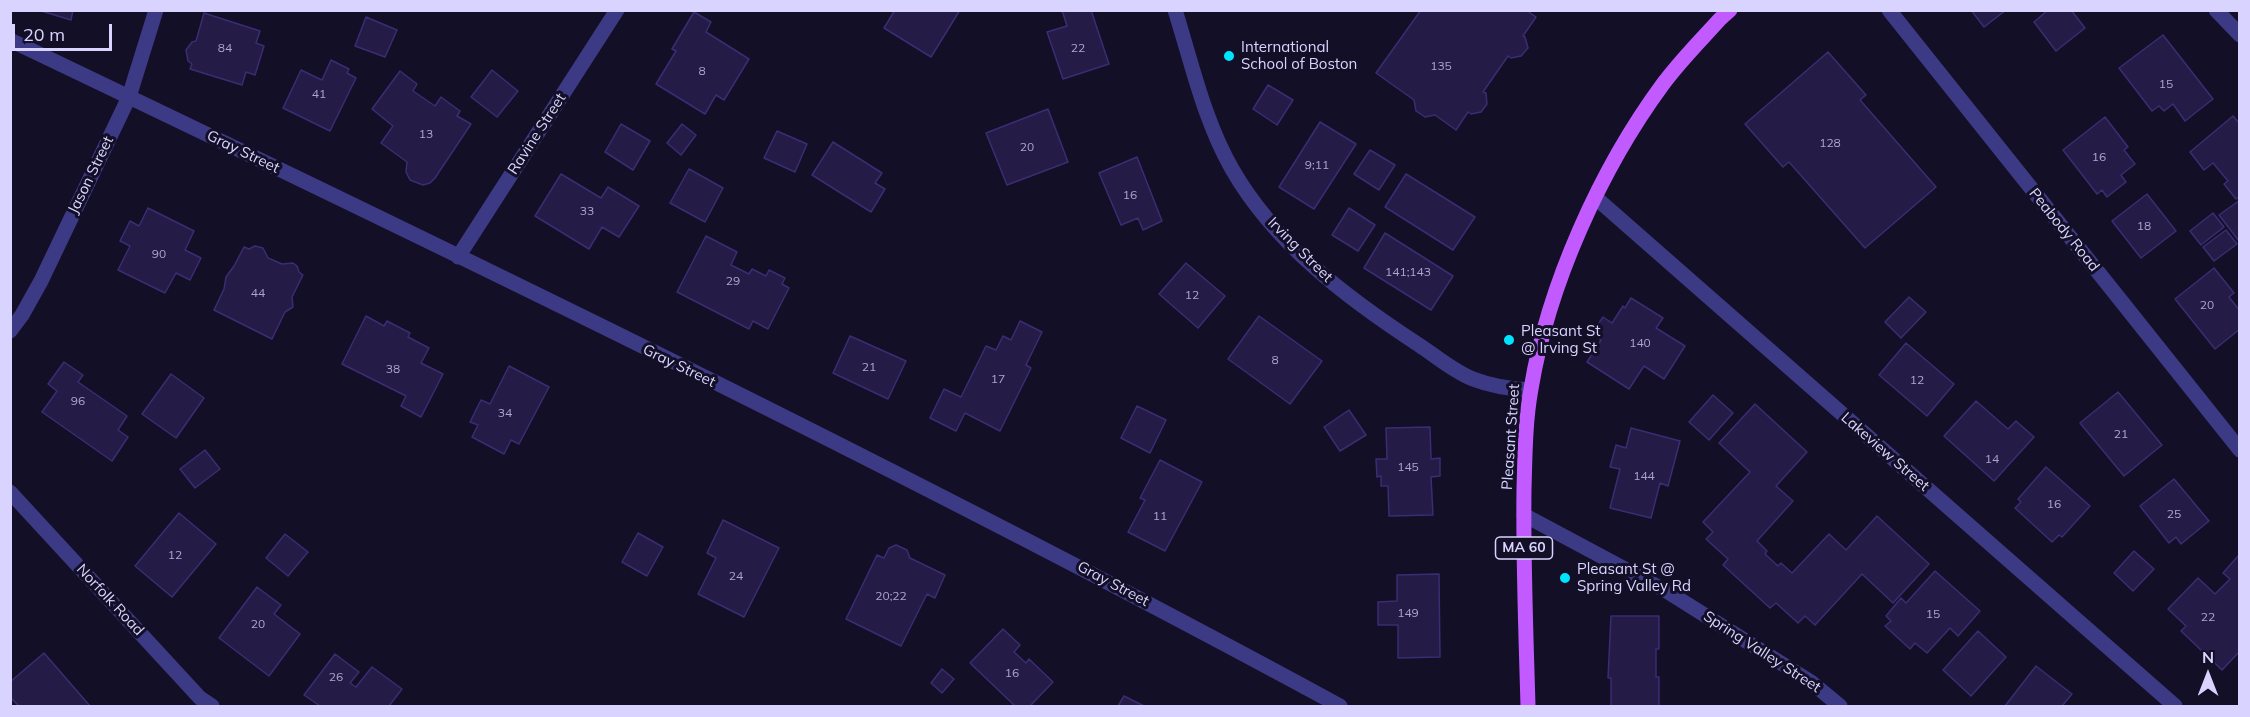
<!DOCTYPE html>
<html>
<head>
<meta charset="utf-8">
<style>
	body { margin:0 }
	#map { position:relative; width:2250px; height:717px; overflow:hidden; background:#130f26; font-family:Mulish,sans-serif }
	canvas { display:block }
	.frame { position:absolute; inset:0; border:12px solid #d9d4ff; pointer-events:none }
	.north { position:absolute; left:2178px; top:645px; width:60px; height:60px; -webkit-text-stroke:4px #130f26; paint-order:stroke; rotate:0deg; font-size:16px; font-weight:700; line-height:24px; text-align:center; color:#d9d4ff }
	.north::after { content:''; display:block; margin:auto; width:21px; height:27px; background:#d9d4ff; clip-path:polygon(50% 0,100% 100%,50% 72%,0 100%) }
	.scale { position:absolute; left:12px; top:24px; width:100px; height:27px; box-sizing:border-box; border:3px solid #d9d4ff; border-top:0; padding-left:8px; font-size:18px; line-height:21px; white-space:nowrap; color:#d9d4ff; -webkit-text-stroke:4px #130f26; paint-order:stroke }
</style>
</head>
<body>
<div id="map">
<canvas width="2250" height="717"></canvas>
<div class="frame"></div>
<div class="north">N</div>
<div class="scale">20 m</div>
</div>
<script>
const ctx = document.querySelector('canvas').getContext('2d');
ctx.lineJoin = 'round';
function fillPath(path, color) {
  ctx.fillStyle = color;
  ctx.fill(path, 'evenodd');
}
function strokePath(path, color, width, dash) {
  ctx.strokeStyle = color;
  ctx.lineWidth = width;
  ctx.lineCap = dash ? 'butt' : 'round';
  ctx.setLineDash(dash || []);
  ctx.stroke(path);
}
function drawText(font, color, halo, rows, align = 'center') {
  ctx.font = font + ' Mulish,sans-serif';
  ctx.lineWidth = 6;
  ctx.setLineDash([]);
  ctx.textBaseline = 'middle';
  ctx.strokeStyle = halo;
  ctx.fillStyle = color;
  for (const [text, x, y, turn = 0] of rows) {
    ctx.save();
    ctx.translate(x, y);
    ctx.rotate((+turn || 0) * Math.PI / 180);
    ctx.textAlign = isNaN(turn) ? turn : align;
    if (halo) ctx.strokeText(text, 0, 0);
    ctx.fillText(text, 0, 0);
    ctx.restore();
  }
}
const building = new Path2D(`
	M 38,10 L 73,10 L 71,20 Z
	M 895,10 L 960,10 L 931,57 L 884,28 Z
	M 1062,10 L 1091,10 L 1109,64 L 1063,79 L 1047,32 L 1067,26 Z
	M 1421,10 L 1526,10 L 1536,17 L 1523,36 L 1525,37 L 1528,48 L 1521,56 L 1511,58 L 1508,56 L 1483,92 L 1486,93 L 1487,104 L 1481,112 L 1471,114 L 1468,112 L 1456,130 L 1435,115 L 1425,117 L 1416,111 L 1414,100 L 1376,73 Z
	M 1971,10 L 2006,10 L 1984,27 Z
	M 2048,10 L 2071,10 L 2085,28 L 2056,51 L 2034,22 Z
	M 694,12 L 711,22 L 706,32 L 749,59 L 724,100 L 716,95 L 705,114 L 656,84 L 676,51 L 672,49 Z
	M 204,13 L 260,31 L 256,43 L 264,46 L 255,75 L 246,72 L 242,85 L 190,69 L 192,64 L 188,61 L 186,50 L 192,42 L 196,41 Z
	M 366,17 L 397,30 L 385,57 L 355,46 Z
	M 2163,35 L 2213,99 L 2185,121 L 2173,104 L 2164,111 L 2159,106 L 2152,111 L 2119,68 Z
	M 1828,52 L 1866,95 L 1860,100 L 1936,187 L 1865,248 L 1789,162 L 1783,167 L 1745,124 Z
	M 331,60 L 349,69 L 347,73 L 356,78 L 330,131 L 283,108 L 301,70 L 322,80 Z
	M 492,70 L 518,91 L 497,117 L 471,97 Z
	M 400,71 L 417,84 L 413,91 L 435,106 L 441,97 L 460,111 L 457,116 L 471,124 L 435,178 L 430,183 L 423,185 L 410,180 L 406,172 L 407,162 L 381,143 L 393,126 L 372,109 Z
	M 1268,85 L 1293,100 L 1277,125 L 1253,109 Z
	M 1048,109 L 1068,162 L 1007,185 L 986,133 Z
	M 2233,116 L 2240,124 L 2240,196 L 2236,199 L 2224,184 L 2228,181 L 2213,163 L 2204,170 L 2190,152 Z
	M 2105,117 L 2128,147 L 2124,150 L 2135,164 L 2121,175 L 2126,182 L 2107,197 L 2102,190 L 2097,194 L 2063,150 Z
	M 1320,122 L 1356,144 L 1314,209 L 1279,187 Z
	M 621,124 L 650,141 L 633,170 L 605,152 Z
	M 682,124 L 696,135 L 681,155 L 667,143 Z
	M 777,131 L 807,144 L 795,172 L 764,158 Z
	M 833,142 L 882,173 L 875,183 L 885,189 L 871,212 L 812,175 Z
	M 1370,150 L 1395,165 L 1379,190 L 1354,174 Z
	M 1137,157 L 1162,221 L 1143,230 L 1138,218 L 1121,225 L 1099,173 Z
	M 689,169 L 723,188 L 705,222 L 670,203 Z
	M 561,174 L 601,198 L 608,187 L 639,206 L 619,237 L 602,227 L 589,249 L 535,216 Z
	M 1406,174 L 1475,217 L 1453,250 L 1385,207 Z
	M 2147,194 L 2176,231 L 2141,258 L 2112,221 Z
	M 2240,200 L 2240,240 L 2239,241 L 2219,215 Z
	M 148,208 L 194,231 L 185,250 L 201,258 L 190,280 L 176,273 L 165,293 L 118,270 L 130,246 L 120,241 L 130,221 L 139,226 Z
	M 1349,208 L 1375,225 L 1358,251 L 1332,235 Z
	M 2213,213 L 2224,227 L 2201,245 L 2190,231 Z
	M 2226,230 L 2237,244 L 2214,261 L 2203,247 Z
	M 1385,233 L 1453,276 L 1431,310 L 1364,268 Z
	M 706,236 L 737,252 L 731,265 L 749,274 L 752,269 L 766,276 L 769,270 L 785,278 L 782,284 L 789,288 L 768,329 L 753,321 L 749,329 L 677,292 Z
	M 255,246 L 263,248 L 268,258 L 282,264 L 293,263 L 297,266 L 299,272 L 303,275 L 292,297 L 293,307 L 285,312 L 272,339 L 214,310 L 224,289 L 226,277 L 234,266 L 244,247 L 249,249 Z
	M 1186,263 L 1225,296 L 1198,328 L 1159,294 Z
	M 2214,268 L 2234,293 L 2229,297 L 2240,311 L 2240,329 L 2215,349 L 2175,299 Z
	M 1909,297 L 1926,312 L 1901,338 L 1885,322 Z
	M 1631,298 L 1663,318 L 1656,328 L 1685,346 L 1664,379 L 1644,366 L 1629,389 L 1587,362 L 1601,340 L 1592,333 L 1603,317 L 1612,323 L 1623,306 L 1625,308 Z
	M 366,316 L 384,326 L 387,321 L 410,333 L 408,337 L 429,348 L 421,363 L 443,374 L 421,417 L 401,406 L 406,396 L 342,364 Z
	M 1259,316 L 1322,361 L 1290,404 L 1228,359 Z
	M 1020,321 L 1042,332 L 1026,365 L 1031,368 L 1000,431 L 965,413 L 956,431 L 930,418 L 944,389 L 961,397 L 986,346 L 996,350 L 1003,336 L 1011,340 Z
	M 850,336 L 906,361 L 888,399 L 833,373 Z
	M 1906,343 L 1954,384 L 1927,416 L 1879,375 Z
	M 64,362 L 83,375 L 78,382 L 127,416 L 118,430 L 128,437 L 112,461 L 42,412 L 57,391 L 48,384 Z
	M 509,366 L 549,387 L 519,444 L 511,440 L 504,454 L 472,437 L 478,425 L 470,422 L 481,400 L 490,404 Z
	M 171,374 L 204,398 L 176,438 L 142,414 Z
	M 2118,392 L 2162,445 L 2124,476 L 2080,423 Z
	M 1713,395 L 1733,413 L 1709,440 L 1689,422 Z
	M 1976,401 L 2008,429 L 2016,421 L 2034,437 L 1994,481 L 1944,436 Z
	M 1755,404 L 1807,452 L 1776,486 L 1793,501 L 1757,541 L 1767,551 L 1765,554 L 1778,566 L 1781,563 L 1792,573 L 1829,534 L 1846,550 L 1877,516 L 1929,564 L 1893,603 L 1862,574 L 1815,625 L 1805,616 L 1798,623 L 1776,603 L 1770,608 L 1723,565 L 1728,559 L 1706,539 L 1713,532 L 1703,522 L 1750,472 L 1719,443 Z
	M 1137,406 L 1166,420 L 1150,453 L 1121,438 Z
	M 1349,410 L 1366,435 L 1340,451 L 1324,427 Z
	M 1430,427 L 1431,459 L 1440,458 L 1440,476 L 1431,477 L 1433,515 L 1389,516 L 1388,486 L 1381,486 L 1381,476 L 1377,477 L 1376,459 L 1387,459 L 1386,428 Z
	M 1631,428 L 1680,441 L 1668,486 L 1660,483 L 1651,518 L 1610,508 L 1620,469 L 1610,467 L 1616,445 L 1626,448 Z
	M 205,450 L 220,469 L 195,488 L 180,469 Z
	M 1160,460 L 1202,482 L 1165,551 L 1128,532 L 1145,500 L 1140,498 Z
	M 2046,467 L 2090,506 L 2062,537 L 2059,535 L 2052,542 L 2015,508 L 2021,502 L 2018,499 Z
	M 2174,479 L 2209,521 L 2181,544 L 2176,537 L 2169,543 L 2140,506 Z
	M 179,513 L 216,544 L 172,597 L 135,566 Z
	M 723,520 L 779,548 L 744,617 L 698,594 L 716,558 L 707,553 Z
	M 638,533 L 663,547 L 647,576 L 622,562 Z
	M 285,534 L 308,552 L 288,576 L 266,558 Z
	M 896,545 L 907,550 L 910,558 L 945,575 L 935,598 L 927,594 L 901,646 L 846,619 L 877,555 L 884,558 L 889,548 Z
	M 2134,551 L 2154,569 L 2133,591 L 2114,573 Z
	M 2239,555 L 2240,651 L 2222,670 L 2181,631 L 2186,626 L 2168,609 L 2198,578 L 2215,594 L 2230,579 L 2223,573 Z
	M 1935,571 L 1980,611 L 1958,636 L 1950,628 L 1927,653 L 1915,643 L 1910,649 L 1885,626 L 1891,621 L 1886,616 L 1901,598 L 1906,603 Z
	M 1439,574 L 1440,657 L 1398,658 L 1398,625 L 1378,625 L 1378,602 L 1397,601 L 1397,575 Z
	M 257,587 L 281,605 L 274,614 L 300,634 L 269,676 L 219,638 Z
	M 1611,616 L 1659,616 L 1659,649 L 1656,649 L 1656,677 L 1659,677 L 1659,706 L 1611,706 L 1611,678 L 1608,678 Z
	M 1003,629 L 1020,645 L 1014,652 L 1026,663 L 1029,659 L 1053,682 L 1030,706 L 1015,706 L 970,663 Z
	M 1978,631 L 2006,657 L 1971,696 L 1943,670 Z
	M 44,653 L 90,706 L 19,706 L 10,697 L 10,682 Z
	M 335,654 L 359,672 L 350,683 L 356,687 L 372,667 L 402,689 L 389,706 L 320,706 L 304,695 Z
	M 2036,666 L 2072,694 L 2062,706 L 2005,706 Z
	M 942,669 L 954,679 L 942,693 L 931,683 Z
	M 1124,696 L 1144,706 L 1118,706 Z`);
fillPath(building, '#241b47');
strokePath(building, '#3b2d73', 1.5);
strokePath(new Path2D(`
	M 1175,10 C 1192,64 1204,120 1232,169 C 1275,244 1347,298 1419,345 C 1436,356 1453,371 1473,379 C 1491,386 1510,389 1530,390
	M 1889,10 L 2240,450
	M 2216,10 L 2240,35
	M 10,40 C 458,254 905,470 1340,706
	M 1596,198 L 2175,706
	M 458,257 L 617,10
	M 10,331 L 22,315 L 41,281 L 129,97 L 156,10
	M 10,492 L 200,698 L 212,706
	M 1524,515 L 1668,592 L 1811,682 L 1840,706`), '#3d3a85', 15);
strokePath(new Path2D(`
	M 1528,706 C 1526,634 1523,561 1524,489 C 1525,456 1525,422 1531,389 C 1548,285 1601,168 1663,84 C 1680,61 1701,40 1720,19 L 1730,10`), '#c25bff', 15);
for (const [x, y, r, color] of [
	[1229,56,6,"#00e5ff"],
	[1509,340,6,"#00e5ff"],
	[1565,578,6,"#00e5ff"]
]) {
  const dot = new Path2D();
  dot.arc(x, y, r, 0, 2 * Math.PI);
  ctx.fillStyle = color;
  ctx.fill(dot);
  strokePath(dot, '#130f26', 2);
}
drawText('12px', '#aca6d1', null, [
	["84",225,48],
	["22",1078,48],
	["135",1441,66],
	["8",702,71],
	["15",2166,84],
	["41",319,94],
	["13",426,134],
	["128",1830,143],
	["20",1027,147],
	["16",2099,157],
	["9;11",1317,165],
	["16",1130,195],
	["33",587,211],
	["18",2144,226],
	["90",159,254],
	["141;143",1408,272],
	["29",733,281],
	["44",258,293],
	["12",1192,295],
	["20",2207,305],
	["140",1640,343],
	["8",1275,360],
	["21",869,367],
	["38",393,369],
	["17",998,379],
	["12",1917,380],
	["96",78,401],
	["34",505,413],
	["21",2121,434],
	["14",1992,459],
	["145",1408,467],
	["144",1644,476],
	["16",2054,504],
	["25",2174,514],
	["11",1160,516],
	["12",175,555],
	["24",736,576],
	["20;22",891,596],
	["149",1408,613],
	["15",1933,614],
	["22",2208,617],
	["20",258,624],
	["16",1012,673],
	["26",336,677]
]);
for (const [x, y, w] of [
	[1524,548,57]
]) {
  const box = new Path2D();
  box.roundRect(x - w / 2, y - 11, w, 22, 4.5);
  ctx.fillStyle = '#130f26';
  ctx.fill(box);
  strokePath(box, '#d9d4ff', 1.5);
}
drawText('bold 14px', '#d9d4ff', null, [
	["MA 60",1524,548]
]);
drawText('15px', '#d9d4ff', '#130f26', [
	["International",1241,47],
	["School of Boston",1241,64],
	["Pleasant St",1521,331],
	["@ Irving St",1521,348],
	["Pleasant St @",1577,569],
	["Spring Valley Rd",1577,586]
], 'left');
drawText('15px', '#d9d4ff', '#130f26', [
	["Ravine Street",537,134,-57],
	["Gray Street",243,152,26],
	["Jason Street",91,175,-64],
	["Peabody Road",2064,230,51],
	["Irving Street",1300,250,45],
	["Gray Street",679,366,26],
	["Pleasant Street",1511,437,-86],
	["Lakeview Street",1885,452,41],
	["Gray Street",1113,584,28],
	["Norfolk Road",110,600,47],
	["Spring Valley Street",1762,652,33]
]);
</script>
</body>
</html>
